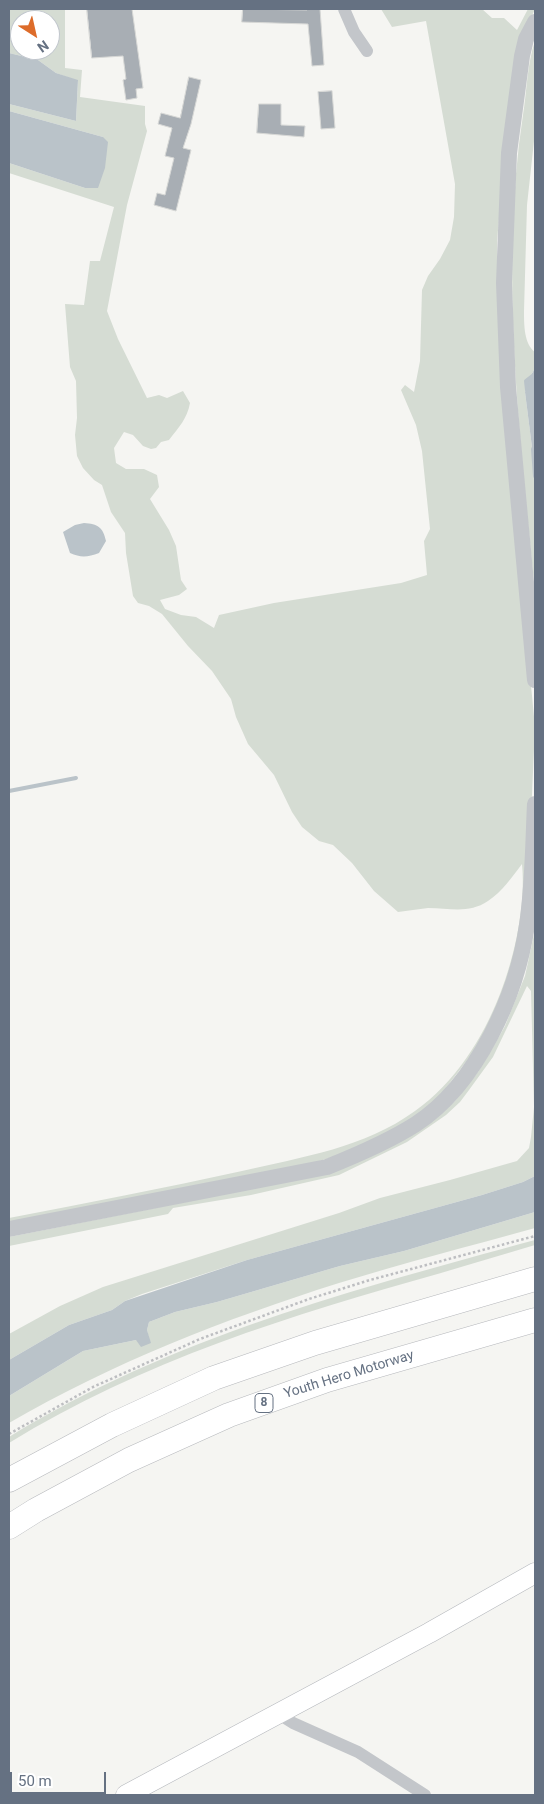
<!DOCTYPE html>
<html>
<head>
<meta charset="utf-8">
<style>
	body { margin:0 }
	#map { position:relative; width:544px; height:1804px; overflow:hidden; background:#f5f5f2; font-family:Roboto,sans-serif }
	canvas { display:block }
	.frame { position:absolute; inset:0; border:10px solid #657182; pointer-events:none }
	.north { position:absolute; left:10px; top:10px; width:50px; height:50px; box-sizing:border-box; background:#fff; border:1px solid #c1c6cd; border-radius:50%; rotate:145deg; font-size:14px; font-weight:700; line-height:20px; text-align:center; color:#657182 }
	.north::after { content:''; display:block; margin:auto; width:18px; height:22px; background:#dd6c2a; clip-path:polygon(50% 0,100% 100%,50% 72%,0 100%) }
	.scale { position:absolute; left:10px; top:1772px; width:96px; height:22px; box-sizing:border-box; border:2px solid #657182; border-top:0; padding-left:6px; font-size:15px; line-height:18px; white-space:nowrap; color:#657182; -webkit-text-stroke:4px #fff; paint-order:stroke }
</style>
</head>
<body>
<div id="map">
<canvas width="544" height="1804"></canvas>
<div class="frame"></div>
<div class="north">N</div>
<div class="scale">50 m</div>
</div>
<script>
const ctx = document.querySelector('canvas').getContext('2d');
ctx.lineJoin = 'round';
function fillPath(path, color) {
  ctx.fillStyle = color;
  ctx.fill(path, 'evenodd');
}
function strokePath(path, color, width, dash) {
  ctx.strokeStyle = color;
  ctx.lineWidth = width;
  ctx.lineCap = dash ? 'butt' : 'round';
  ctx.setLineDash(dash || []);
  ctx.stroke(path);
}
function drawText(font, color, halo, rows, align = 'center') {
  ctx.font = font + ' Roboto,sans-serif';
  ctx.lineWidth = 5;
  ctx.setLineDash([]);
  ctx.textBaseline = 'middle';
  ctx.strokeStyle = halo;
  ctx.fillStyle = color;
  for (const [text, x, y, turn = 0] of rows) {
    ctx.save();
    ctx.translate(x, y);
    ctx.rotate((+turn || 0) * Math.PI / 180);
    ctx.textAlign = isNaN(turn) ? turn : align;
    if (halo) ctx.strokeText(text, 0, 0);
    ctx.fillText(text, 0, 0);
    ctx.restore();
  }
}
fillPath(new Path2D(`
	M 9,9 L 65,9 L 65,68 L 82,70 L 80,97 L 145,106 L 145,124 L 147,131 L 127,205 L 107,311 L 118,339 L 147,398 L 159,395 L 167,398 L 183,391 L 190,403 C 187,419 179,427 169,440 L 161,442 L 156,448 L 151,449 L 143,446 L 133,435 L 124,432 L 114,448 L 116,463 L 126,469 L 144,469 L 157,475 L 159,487 L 150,499 L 169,530 L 176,546 L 181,580 L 187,589 L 179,595 L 160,600 L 165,609 L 181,615 L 196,617 L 214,628 L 219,615 L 274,603 L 401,583 L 427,575 L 424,541 L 430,529 L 422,451 L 416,425 L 401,390 L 405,385 L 414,392 L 420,361 L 422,290 L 428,276 L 440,259 L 450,240 L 454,217 L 455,184 L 426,21 L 392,27 L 381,9 L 482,9 L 492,18 L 504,18 L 517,30 L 528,9 L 535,9 L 527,26 L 513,67 L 497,241 L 497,293 L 505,415 L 535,727 L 528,884 L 517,957 L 486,1036 L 435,1102 L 413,1118 L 385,1134 L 339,1155 L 310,1164 L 9,1224 L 9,1218 C 87,1203 164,1188 242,1171 C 302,1157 364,1148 415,1111 C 455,1083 483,1038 500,994 C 515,956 526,904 522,864 C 512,877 502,892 488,901 C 469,914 450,908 428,908 C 418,909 408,911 398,912 L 374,891 L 352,863 L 333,845 L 319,841 L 302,827 L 292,812 L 274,775 L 248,744 L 236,717 L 231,699 L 212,671 L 188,646 L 162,614 L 149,606 L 138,603 L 133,596 L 126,553 L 125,533 L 111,512 L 102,485 L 94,480 L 83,468 L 77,456 L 75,435 L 77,418 L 76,381 L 70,367 L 65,304 L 84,305 L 90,261 L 100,261 L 114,207 L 9,173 L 9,163 L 85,188 L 103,137 L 9,111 L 9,104 L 76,121 L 78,81 L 56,73 L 38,60 L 9,53 ZM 20,20 L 50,20 L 50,50 L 20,50 Z
	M 535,41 L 535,132 L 527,205 L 524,311 C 524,325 524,344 535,352 L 535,368 L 528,381 L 525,392 L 535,471 L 535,592 C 520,436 499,271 523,115 C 527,91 527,64 535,41 Z
	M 535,930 L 535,1176 L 523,1182 L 482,1195 L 247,1260 L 142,1294 L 125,1301 L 112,1310 L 69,1325 L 9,1360 L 9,1334 L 60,1306 L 103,1287 L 339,1213 L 380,1198 L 450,1180 L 517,1161 L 529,1148 L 531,1137 L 534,1107 L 531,991 L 527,986 L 493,1057 L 469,1090 L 460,1102 L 446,1115 L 407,1142 L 339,1175 L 251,1195 L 173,1208 L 168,1214 L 9,1246 L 9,1237 L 296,1180 L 424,1127 L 454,1102 L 478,1072 L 492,1049 L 505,1026 L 525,976 Z
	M 535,1212 L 535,1228 C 470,1246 404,1263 339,1283 C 225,1319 112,1363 9,1423 L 9,1396 L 83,1351 L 136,1340 L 150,1343 L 147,1330 L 149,1322 L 175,1312 L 217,1302 L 340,1266 L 404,1251 Z
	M 535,1240 L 535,1245 C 504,1254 472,1264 441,1273 C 291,1315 142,1361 9,1443 L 9,1437 C 170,1338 355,1289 535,1240 Z`), '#d5dcd3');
fillPath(new Path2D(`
	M 9,53 L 38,60 L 56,73 L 78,80 L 76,121 L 9,104 Z
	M 9,111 L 103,137 L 108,142 L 105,168 L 98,188 L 85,188 L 9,163 Z
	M 535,368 L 535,471 L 525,392 L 528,381 Z
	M 84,523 C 98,524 103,527 106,541 L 99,553 C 88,557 81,558 70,553 L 63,532 L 75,525 Z
	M 535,1176 L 535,1212 L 404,1251 L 340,1266 L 217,1302 L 175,1312 L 149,1322 L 147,1330 L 151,1343 L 141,1347 L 136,1340 L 83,1351 L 9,1396 L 9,1360 L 69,1325 L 112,1310 L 125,1301 L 247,1260 L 482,1195 L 523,1182 Z`), '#bac3c9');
strokePath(new Path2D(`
	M 527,390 L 526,381 L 535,374
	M 533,449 L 535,476
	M 9,791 L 76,778`), '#bac3c9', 4);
const building = new Path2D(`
	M 87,9 L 132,9 L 143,88 L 136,89 L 137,98 L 126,100 L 123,80 L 126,79 L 123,56 L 92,58 Z
	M 243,9 L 307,10 L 307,9 L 320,9 L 324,65 L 312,66 L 308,24 L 242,22 Z
	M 189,77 L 201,80 L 191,124 L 183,148 L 191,150 L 176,211 L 154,205 L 157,193 L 165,195 L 174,158 L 165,156 L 172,128 L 158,124 L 161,113 L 180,118 Z
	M 332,91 L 335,128 L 321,129 L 318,92 Z
	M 259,104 L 281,104 L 281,125 L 305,126 L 304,137 L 257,133 Z`);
fillPath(building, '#a8aeb4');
strokePath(building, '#d6d7d5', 1);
const primary = new Path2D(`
	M 126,1795 L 429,1633 L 535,1573`);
const motorway = new Path2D(`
	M 9,1480 L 112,1425 L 214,1378 L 315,1343 L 535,1279
	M 9,1527 L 36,1510 L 129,1460 L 229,1415 L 327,1380 L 535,1320`);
strokePath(primary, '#b4b7bc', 21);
strokePath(motorway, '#b6b8bc', 25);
strokePath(new Path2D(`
	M 9,1434 L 93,1387 L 200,1339 L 309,1299 L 370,1280 L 535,1236`), '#bdbec1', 2.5, [2.5, 2.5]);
strokePath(new Path2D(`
	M 344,9 L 354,32 L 367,51
	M 281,1713 L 285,1718 L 293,1723 L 358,1752 L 425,1795`), '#c3c6ca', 12);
strokePath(new Path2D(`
	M 535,22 L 526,39 L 522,56 L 509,153 L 504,283 L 508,387 L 535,680
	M 9,1229 L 327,1167 C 357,1155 388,1142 416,1124 C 477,1084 517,995 527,925 C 533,885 533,844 535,804`), '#c3c6ca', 16);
strokePath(primary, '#fff', 20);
strokePath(motorway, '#fff', 24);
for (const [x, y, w] of [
	[264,1403,18]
]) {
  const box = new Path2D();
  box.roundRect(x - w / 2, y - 9.5, w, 19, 4);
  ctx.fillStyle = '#fff';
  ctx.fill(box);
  strokePath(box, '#657182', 1);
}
drawText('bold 12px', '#657182', null, [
	["8",264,1403]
]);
drawText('14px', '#657182', '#fff', [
	["Youth Hero Motorway",349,1375,-17]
]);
</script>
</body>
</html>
